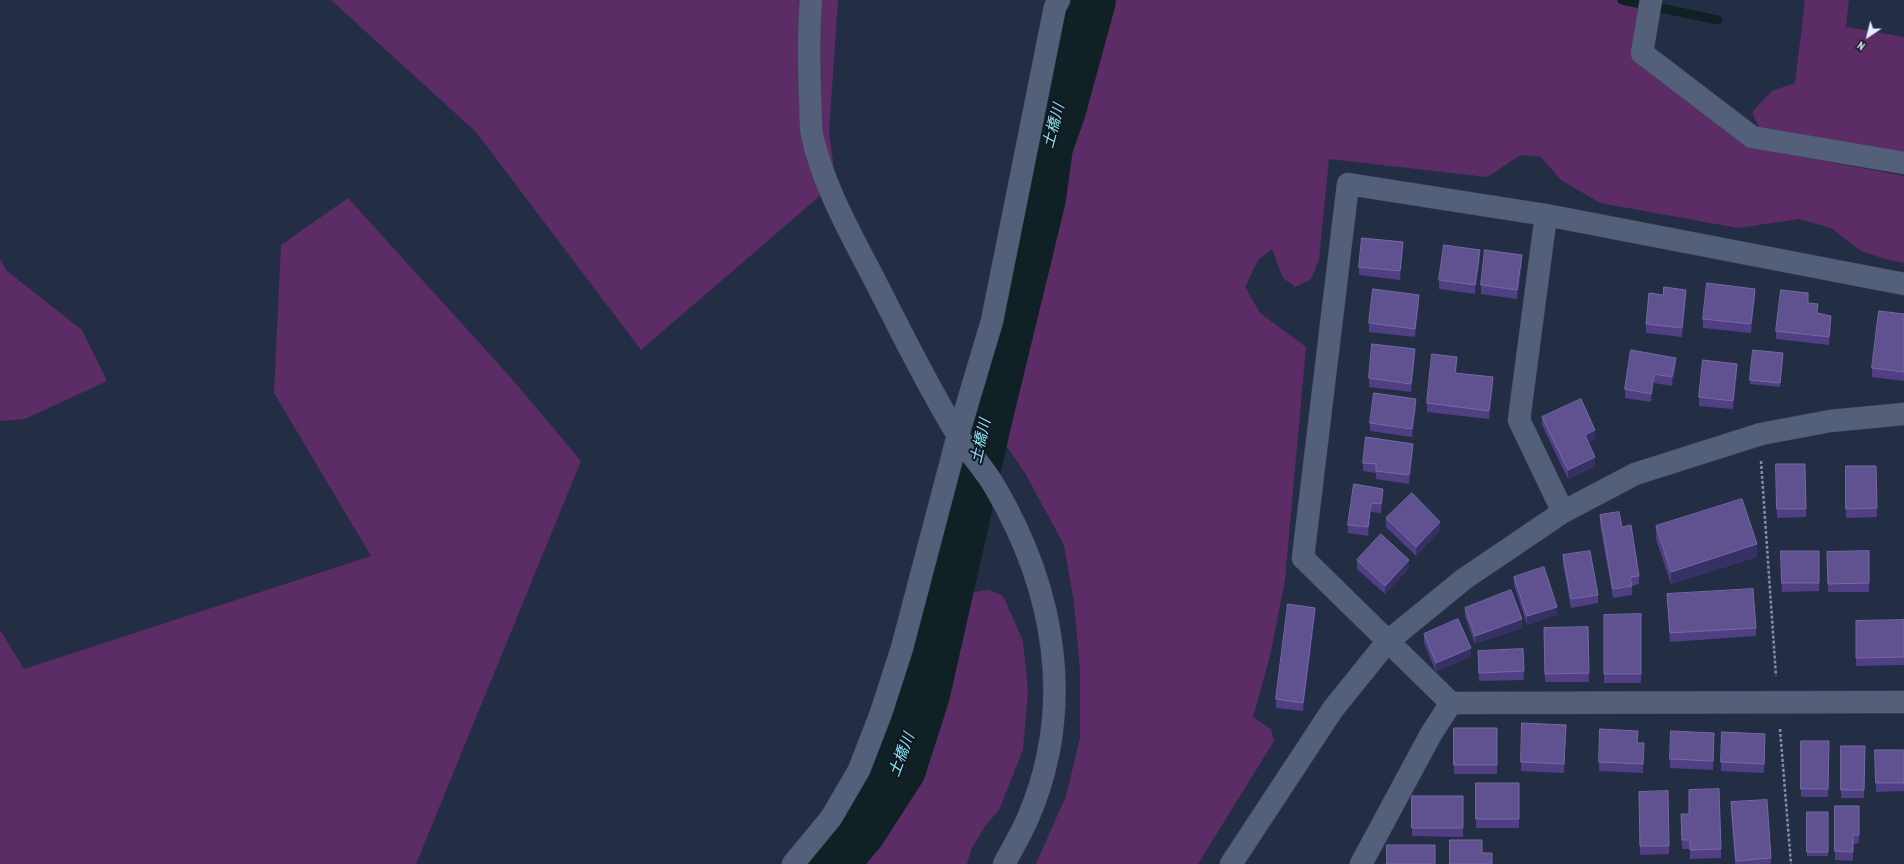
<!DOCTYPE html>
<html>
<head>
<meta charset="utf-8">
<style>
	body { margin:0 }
	#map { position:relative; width:1904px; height:864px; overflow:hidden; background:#232e45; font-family:"PT Sans Narrow",sans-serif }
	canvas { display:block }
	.north { position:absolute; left:1848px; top:16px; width:40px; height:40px; -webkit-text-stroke:3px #121721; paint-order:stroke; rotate:215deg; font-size:11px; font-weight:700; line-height:16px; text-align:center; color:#e5edfc }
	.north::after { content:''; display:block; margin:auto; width:14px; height:18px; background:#e5edfc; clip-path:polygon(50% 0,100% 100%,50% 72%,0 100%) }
</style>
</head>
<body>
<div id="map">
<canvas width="1904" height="864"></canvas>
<div class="north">N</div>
</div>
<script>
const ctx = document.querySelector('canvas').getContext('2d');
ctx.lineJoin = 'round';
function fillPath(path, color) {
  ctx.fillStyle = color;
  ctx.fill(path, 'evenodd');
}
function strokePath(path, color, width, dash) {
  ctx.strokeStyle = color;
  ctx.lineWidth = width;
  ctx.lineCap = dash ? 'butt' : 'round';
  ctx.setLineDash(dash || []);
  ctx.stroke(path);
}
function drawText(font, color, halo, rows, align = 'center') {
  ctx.font = font + ' "PT Sans Narrow","Noto Sans JP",sans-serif';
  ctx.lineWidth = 4;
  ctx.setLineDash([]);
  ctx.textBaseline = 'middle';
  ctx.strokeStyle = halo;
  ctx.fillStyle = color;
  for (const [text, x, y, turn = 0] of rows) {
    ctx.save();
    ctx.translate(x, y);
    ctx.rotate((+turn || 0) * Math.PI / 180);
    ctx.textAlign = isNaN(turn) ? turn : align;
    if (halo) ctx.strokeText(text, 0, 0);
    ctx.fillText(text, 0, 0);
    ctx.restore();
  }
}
fillPath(new Path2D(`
	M 331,0 L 838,0 L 829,132 L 836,182 L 641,350 L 476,132 Z
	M 1101,0 L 1639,0 L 1632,55 L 1754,148 L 1904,176 L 1904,263 L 1885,259 L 1861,251 L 1831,228 L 1799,219 L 1738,228 L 1600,203 L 1561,180 L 1541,157 L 1521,155 L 1487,177 L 1329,159 L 1319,260 L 1311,279 L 1295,287 L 1283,278 L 1272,249 L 1258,260 L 1245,287 L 1260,313 L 1306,347 L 1285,580 L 1270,656 L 1253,717 L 1271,729 L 1274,741 L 1198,864 L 1036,864 L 1066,796 L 1080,738 L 1080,670 L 1074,603 L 1064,545 L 1025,473 L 998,434 L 1006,402 L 1021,321 L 1067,120 Z
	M 1805,0 L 1849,0 L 1846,27 L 1904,37 L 1904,153 L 1785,133 L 1758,126 L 1752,112 L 1772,91 L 1795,83 Z
	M 348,198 L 512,379 L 581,461 L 416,864 L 0,864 L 0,630 L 24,669 L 371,556 L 274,393 L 281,245 Z
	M 0,259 L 7,271 L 82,330 L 107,381 L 25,419 L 0,421 Z
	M 989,590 L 1003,596 L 1023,641 L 1028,691 L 1023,750 L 999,810 L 985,826 L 971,850 L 967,864 L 841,864 L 864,839 L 909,770 L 959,594 Z`), '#5b2c66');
strokePath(new Path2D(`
	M 1622,0 L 1718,20`), '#0f2124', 9);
strokePath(new Path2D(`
	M 832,864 L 860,831 L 900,769 L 924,694 L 986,420 L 1040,198 L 1047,147 L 1060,110 L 1090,0`), '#0f2124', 52);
const minor = new Path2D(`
	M 811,0 C 808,33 809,65 810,98 C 811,110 810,124 812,135 C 823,184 848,229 871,273 C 899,327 925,382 957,434 C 968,452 984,468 995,487 C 1055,590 1076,706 1028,818 C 1021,834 1012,849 1004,864
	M 1651,0 L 1642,53 L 1752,137 L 1904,163
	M 1546,215 L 1519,420 L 1563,512
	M 1904,284 L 1546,215 L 1348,184 L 1303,558 L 1451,703 L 1904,702
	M 793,864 L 831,818 L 859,770 L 881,713 L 902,648 L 958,435 L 992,321 L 1055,7 L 1059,0
	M 1231,864 L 1333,709 L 1387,642 L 1464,579 L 1563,512 L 1635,474 L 1761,434 L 1830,421 L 1904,414
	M 1361,864 L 1431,734 L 1451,703`);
strokePath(minor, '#404a5d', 23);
strokePath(new Path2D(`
	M 1761,461 L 1776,676
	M 1780,729 L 1791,864`), '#848ea1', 2.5, [3, 2]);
strokePath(minor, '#54607a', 22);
fillPath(new Path2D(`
	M 1403,251 L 1400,280 L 1359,275 L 1359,267 Z
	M 1480,259 L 1475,294 L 1439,289 L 1439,280 Z
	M 1522,264 L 1517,299 L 1481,294 L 1481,285 Z
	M 1663,295 L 1686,298 L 1682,337 L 1646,333 L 1646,324 Z
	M 1755,298 L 1751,333 L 1703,328 L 1703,319 Z
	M 1808,303 L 1818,314 L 1831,324 L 1829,345 L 1776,339 L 1776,331 Z
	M 1419,304 L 1415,337 L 1369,332 L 1369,323 Z
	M 1904,314 L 1904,381 L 1872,377 L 1872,368 Z
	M 1631,350 L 1676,366 L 1672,386 L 1654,383 L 1651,402 L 1625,398 L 1625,389 Z
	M 1415,357 L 1411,392 L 1369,387 L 1369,378 Z
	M 1783,357 L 1780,387 L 1750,384 L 1750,380 Z
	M 1457,366 L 1456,373 L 1493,386 L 1489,419 L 1427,412 L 1427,403 Z
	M 1737,373 L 1733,409 L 1699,406 L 1699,397 Z
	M 1416,408 L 1412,437 L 1370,431 L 1370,423 Z
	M 1542,417 L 1595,439 L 1588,442 L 1595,466 L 1568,479 L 1542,425 Z
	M 1413,452 L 1409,484 L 1376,479 L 1376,473 L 1363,471 L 1363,463 Z
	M 1776,464 L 1806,509 L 1806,517 L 1777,518 Z
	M 1846,466 L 1876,466 L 1877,517 L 1846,518 Z
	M 1354,484 L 1383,497 L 1381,513 L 1371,512 L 1368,536 L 1348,533 L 1348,525 Z
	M 1600,515 L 1622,527 L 1639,576 L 1639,584 L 1632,586 L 1632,595 L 1613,598 L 1600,524 Z
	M 1386,518 L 1440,530 L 1416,556 L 1386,527 Z
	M 1656,526 L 1757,557 L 1671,584 L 1656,539 Z
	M 1781,551 L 1819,583 L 1819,591 L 1782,592 Z
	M 1869,551 L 1869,592 L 1828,592 L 1827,552 Z
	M 1563,555 L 1598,595 L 1598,603 L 1571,608 L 1563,564 Z
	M 1357,560 L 1409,568 L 1385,594 L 1357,569 Z
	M 1514,577 L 1557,615 L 1527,625 L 1514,585 Z
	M 1667,594 L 1756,628 L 1756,636 L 1670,642 Z
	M 1465,608 L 1522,628 L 1475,644 L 1465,616 Z
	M 1641,614 L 1641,683 L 1604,683 L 1604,615 Z
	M 1315,616 L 1303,711 L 1276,708 L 1276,699 Z
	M 1904,620 L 1904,665 L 1856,666 L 1856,621 Z
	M 1588,627 L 1589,682 L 1545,682 L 1544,628 Z
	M 1424,634 L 1471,656 L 1436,672 L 1424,643 Z
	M 1523,649 L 1524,680 L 1479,681 L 1478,651 Z
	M 1566,725 L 1564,773 L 1521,771 L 1521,762 Z
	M 1454,728 L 1497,728 L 1497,774 L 1454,774 Z
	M 1714,741 L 1713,770 L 1670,768 L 1670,759 Z
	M 1801,741 L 1829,741 L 1828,797 L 1801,797 Z
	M 1765,742 L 1764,773 L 1721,771 L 1721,762 Z
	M 1637,743 L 1644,743 L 1643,773 L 1599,771 L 1599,762 Z
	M 1841,746 L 1865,746 L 1864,798 L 1841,798 Z
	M 1875,750 L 1904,750 L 1904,791 L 1876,792 Z
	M 1476,783 L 1519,783 L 1519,828 L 1476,828 Z
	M 1639,792 L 1669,846 L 1669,854 L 1640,855 Z
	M 1412,796 L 1463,796 L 1463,837 L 1412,836 Z
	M 1731,802 L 1771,858 L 1771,864 L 1735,864 L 1731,811 Z
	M 1835,806 L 1859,835 L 1859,843 L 1853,844 L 1853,861 L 1835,860 Z
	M 1807,812 L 1828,812 L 1828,856 L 1807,856 Z
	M 1681,814 L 1721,849 L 1721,858 L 1690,859 L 1690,849 L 1682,849 Z`), '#503f84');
fillPath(new Path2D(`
	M 1403,242 L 1403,251 L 1400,280 L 1400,271 Z
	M 1480,250 L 1480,259 L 1475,294 L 1475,285 Z
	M 1522,255 L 1522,264 L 1517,299 L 1517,290 Z
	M 1755,289 L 1755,298 L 1751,333 L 1751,324 Z
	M 1686,290 L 1686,298 L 1682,337 L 1682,328 Z
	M 1419,295 L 1419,304 L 1415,337 L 1415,329 Z
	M 1831,316 L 1831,324 L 1829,345 L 1829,337 Z
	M 1415,349 L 1415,357 L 1411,392 L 1411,384 Z
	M 1783,353 L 1783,357 L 1780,387 L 1780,383 Z
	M 1457,357 L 1457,366 L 1455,381 L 1455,373 Z
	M 1676,358 L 1676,366 L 1672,386 L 1672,377 Z
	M 1737,364 L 1737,373 L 1733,409 L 1733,401 Z
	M 1654,374 L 1654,383 L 1651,402 L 1651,394 Z
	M 1493,377 L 1493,386 L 1489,419 L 1489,411 Z
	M 1416,399 L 1416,408 L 1412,437 L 1412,429 Z
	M 1595,430 L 1595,439 L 1585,444 L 1585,435 Z
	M 1413,444 L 1413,452 L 1409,484 L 1409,475 Z
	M 1595,457 L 1595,466 L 1568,479 L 1568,470 Z
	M 1383,489 L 1383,497 L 1381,513 L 1381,504 Z
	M 1371,503 L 1371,512 L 1368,536 L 1368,527 Z
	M 1440,522 L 1440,530 L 1416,556 L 1416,547 Z
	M 1757,544 L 1757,557 L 1671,584 L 1671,572 Z
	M 1409,560 L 1409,568 L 1385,594 L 1385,586 Z
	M 1557,607 L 1557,615 L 1527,625 L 1527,616 Z
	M 1315,608 L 1315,616 L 1303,711 L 1303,703 Z
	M 1522,619 L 1522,628 L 1475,644 L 1475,636 Z
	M 1471,648 L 1471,656 L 1436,672 L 1436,663 Z`), '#373065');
const building = new Path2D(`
	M 1362,238 L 1403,242 L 1400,271 L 1359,267 Z
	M 1444,245 L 1480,250 L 1475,285 L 1439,280 Z
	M 1485,250 L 1522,255 L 1517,290 L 1481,285 Z
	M 1707,283 L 1755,289 L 1751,324 L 1703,319 Z
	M 1664,287 L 1686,290 L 1682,328 L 1646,324 L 1649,293 L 1663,295 Z
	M 1373,289 L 1419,295 L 1415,329 L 1369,323 Z
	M 1781,290 L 1808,293 L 1808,303 L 1818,304 L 1817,313 L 1831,316 L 1829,337 L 1776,331 Z
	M 1879,311 L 1904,314 L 1904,372 L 1872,368 Z
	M 1372,344 L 1415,349 L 1411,384 L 1369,378 Z
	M 1631,350 L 1676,358 L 1672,377 L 1654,374 L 1651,394 L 1625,389 Z
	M 1753,350 L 1783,353 L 1780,383 L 1750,380 Z
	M 1432,354 L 1457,357 L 1455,373 L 1493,377 L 1489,411 L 1427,403 Z
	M 1703,360 L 1737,364 L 1733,401 L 1699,397 Z
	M 1374,393 L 1416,399 L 1412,429 L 1370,423 Z
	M 1581,399 L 1595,430 L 1585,435 L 1595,457 L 1568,470 L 1542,417 Z
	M 1366,437 L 1413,444 L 1409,475 L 1376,471 L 1376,464 L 1363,463 Z
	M 1776,464 L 1805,464 L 1806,509 L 1777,509 Z
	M 1846,466 L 1876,466 L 1877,508 L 1846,509 Z
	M 1354,484 L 1383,489 L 1381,504 L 1371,503 L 1368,527 L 1348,525 Z
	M 1412,493 L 1440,522 L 1416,547 L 1386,518 Z
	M 1742,499 L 1757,544 L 1671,572 L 1656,526 Z
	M 1619,512 L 1622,527 L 1631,525 L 1639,576 L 1630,577 L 1632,586 L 1613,589 L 1600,515 Z
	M 1381,534 L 1409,560 L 1385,586 L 1357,560 Z
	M 1590,551 L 1598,595 L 1571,599 L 1563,555 Z
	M 1781,551 L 1819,551 L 1819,583 L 1782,583 Z
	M 1869,551 L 1869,583 L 1828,584 L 1827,552 Z
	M 1544,567 L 1557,607 L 1527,616 L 1514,577 Z
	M 1753,589 L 1756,628 L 1670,633 L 1667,594 Z
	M 1511,590 L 1522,619 L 1475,636 L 1465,608 Z
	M 1288,604 L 1315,608 L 1303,703 L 1276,699 Z
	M 1641,614 L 1641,674 L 1604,674 L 1604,615 Z
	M 1458,619 L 1471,648 L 1436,663 L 1424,634 Z
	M 1904,620 L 1904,657 L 1856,658 L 1856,621 Z
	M 1588,627 L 1589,673 L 1545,674 L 1544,628 Z
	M 1523,649 L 1524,671 L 1479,673 L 1478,651 Z
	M 1522,723 L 1566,725 L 1564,764 L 1521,762 Z
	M 1454,728 L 1497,728 L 1497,765 L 1454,765 Z
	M 1600,729 L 1638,731 L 1637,743 L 1644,743 L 1643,764 L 1599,762 Z
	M 1671,731 L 1714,733 L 1713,761 L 1670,759 Z
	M 1722,732 L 1765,734 L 1764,764 L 1721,762 Z
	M 1801,741 L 1829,741 L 1828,789 L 1801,789 Z
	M 1841,746 L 1865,746 L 1864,790 L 1841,790 Z
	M 1875,750 L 1904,750 L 1904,783 L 1876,783 Z
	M 1476,783 L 1519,783 L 1519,819 L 1476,819 Z
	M 1719,789 L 1721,849 L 1690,850 L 1690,840 L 1682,840 L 1681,814 L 1689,814 L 1689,790 Z
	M 1668,791 L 1669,846 L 1640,846 L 1639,792 Z
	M 1412,796 L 1463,796 L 1463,828 L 1412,828 Z
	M 1767,800 L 1771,858 L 1736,861 L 1731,802 Z
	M 1835,806 L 1859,806 L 1859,835 L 1853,835 L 1853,852 L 1835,851 Z
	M 1807,812 L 1828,812 L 1828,852 L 1807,852 Z
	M 1450,840 L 1482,840 L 1482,853 L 1492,853 L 1492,864 L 1450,864 Z
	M 1387,845 L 1435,845 L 1435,864 L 1387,864 Z`);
fillPath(building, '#605291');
strokePath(building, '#756aa2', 1);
drawText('italic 15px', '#8be6f5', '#121721', [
	["土橋川",1054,126,-75],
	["土橋川",981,441,-77],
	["土橋川",902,755,-69]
]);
</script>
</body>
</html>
